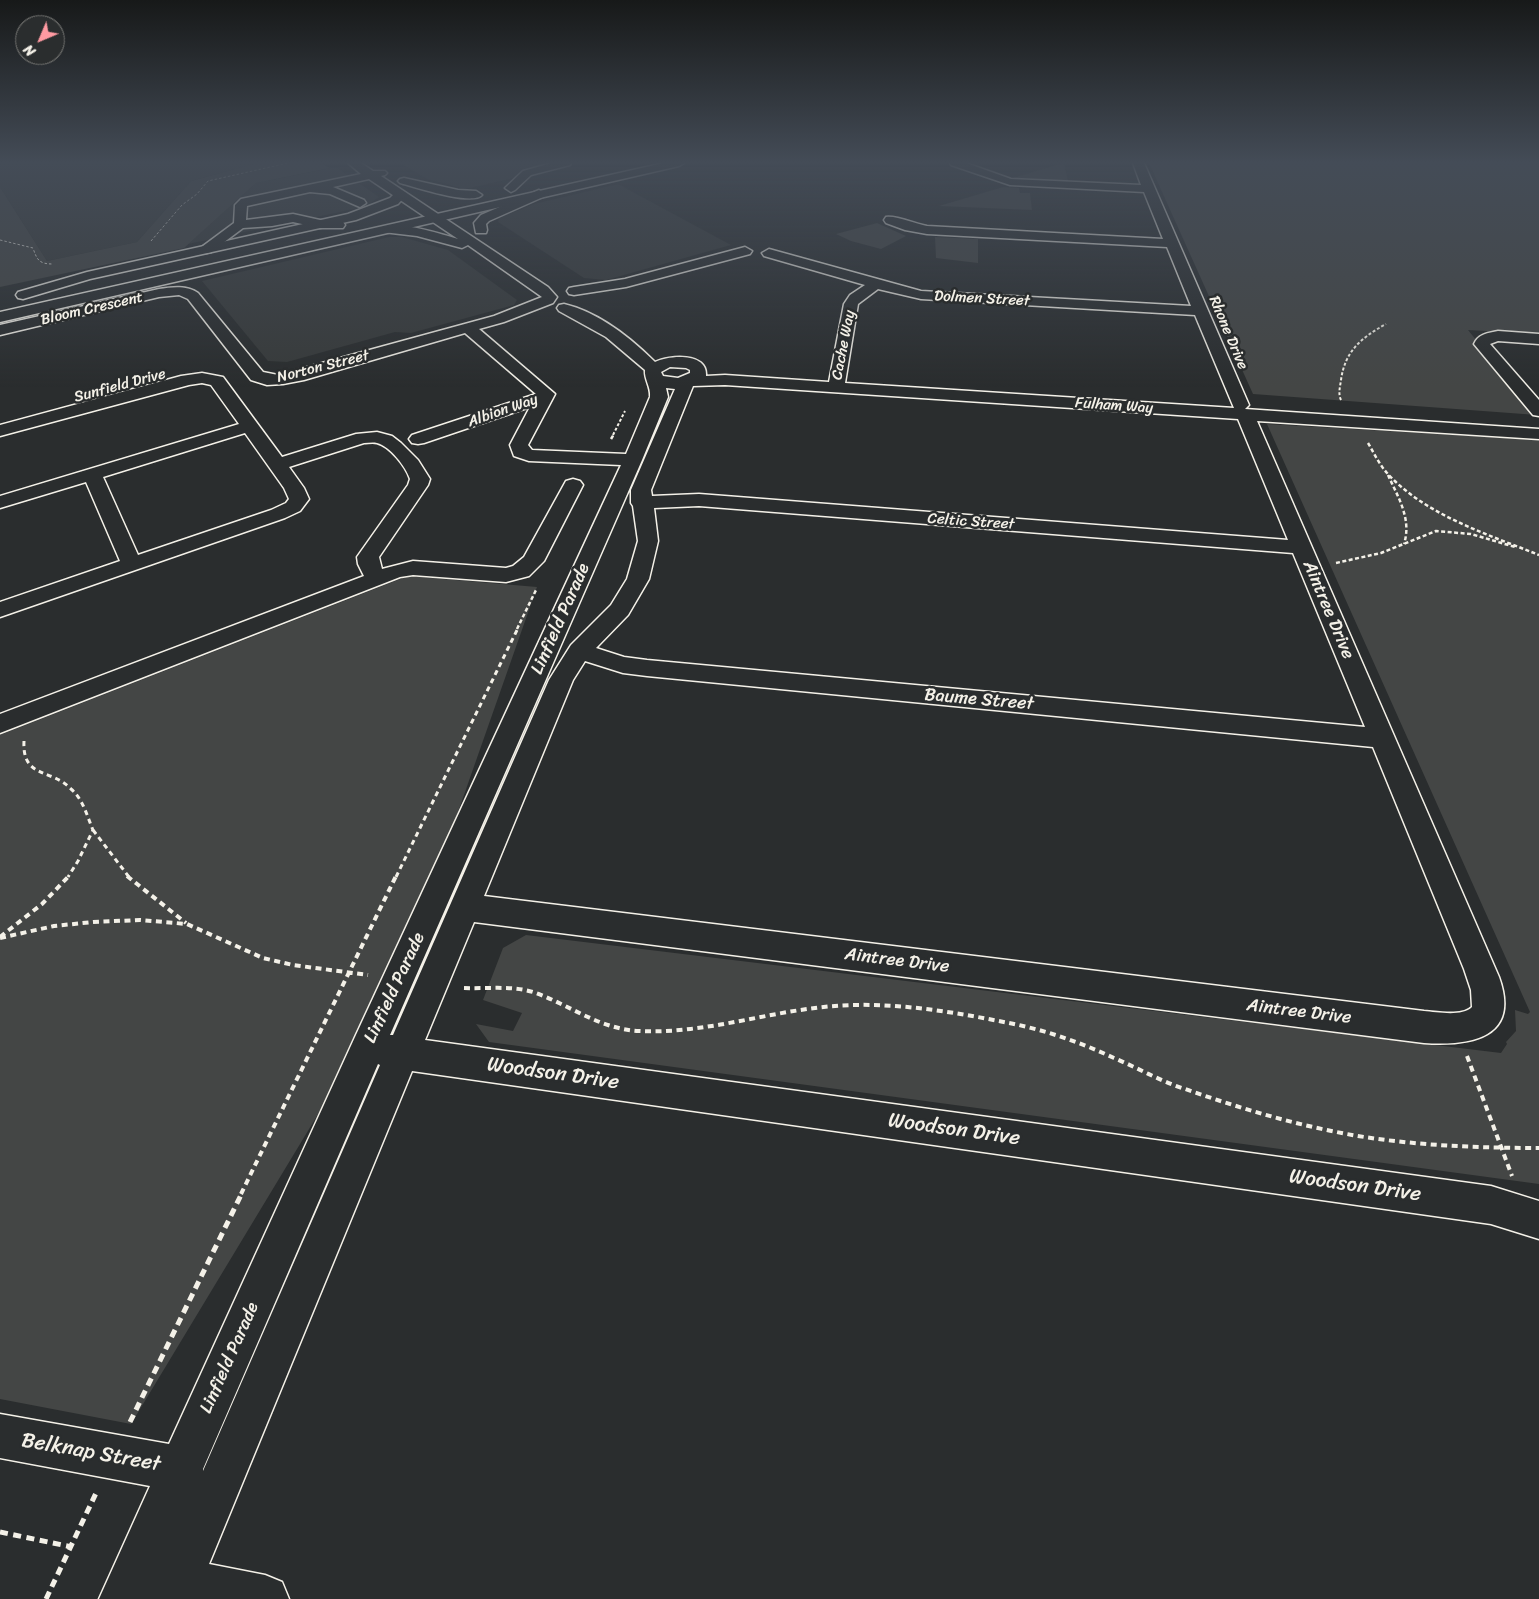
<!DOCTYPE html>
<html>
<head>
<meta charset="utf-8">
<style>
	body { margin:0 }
	#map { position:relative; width:1539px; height:1599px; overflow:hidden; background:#2a2d2e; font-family:Sriracha,sans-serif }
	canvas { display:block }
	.north { position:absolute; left:15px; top:15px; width:50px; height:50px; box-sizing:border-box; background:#2a2d2e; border:1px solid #7b7b78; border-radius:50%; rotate:225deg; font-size:14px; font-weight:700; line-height:20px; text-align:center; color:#f4f1e8 }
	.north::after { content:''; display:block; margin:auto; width:18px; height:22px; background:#ff9aa2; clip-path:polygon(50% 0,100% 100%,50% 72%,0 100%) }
</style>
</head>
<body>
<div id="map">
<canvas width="1539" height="1599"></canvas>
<div class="north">N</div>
</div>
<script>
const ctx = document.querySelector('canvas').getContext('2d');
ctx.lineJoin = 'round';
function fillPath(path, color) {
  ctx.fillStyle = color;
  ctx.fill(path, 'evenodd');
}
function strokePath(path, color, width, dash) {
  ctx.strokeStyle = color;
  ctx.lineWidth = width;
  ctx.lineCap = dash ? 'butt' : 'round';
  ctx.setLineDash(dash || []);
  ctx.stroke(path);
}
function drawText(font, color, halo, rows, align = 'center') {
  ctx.font = font + ' Sriracha,sans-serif';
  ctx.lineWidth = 5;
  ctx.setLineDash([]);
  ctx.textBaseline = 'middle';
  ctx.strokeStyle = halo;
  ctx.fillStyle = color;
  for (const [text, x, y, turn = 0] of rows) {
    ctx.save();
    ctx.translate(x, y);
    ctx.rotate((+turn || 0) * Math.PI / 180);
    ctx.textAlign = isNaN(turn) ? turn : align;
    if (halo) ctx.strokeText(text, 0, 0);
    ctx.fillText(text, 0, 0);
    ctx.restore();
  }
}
fillPath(new Path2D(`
	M 0,163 L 257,163 L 191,181 L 137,242 L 47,261 L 0,187 Z
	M 400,163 L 583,163 L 465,189 L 427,179 Z
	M 336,167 L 379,197 L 371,203 L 354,209 L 188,244 L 256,183 Z
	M 618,184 L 731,245 L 606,280 L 584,278 L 498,222 L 499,218 L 534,204 Z
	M 389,237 L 402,237 L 448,250 L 517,300 L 514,305 L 411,333 L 395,332 L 287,362 L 268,361 L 202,281 Z`), '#373a3a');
fillPath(new Path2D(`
	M 257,163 L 320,163 L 330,168 L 256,183 L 184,248 L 0,287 L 0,187 L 47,261 L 137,242 L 191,181 Z
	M 1064,163 L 1068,181 L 1013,178 L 1063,163 Z
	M 1149,163 L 1539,163 L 1539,334 L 1468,330 L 1537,415 L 1253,394 Z
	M 1003,187 L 1019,188 L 1020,193 L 1030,193 L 1032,210 L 939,206 Z
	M 877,223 L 906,236 L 881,249 L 851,241 L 836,234 Z
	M 935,237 L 978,239 L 978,263 L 936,258 Z
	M 1267,424 L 1539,440 L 1539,1184 L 489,1042 L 476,1024 L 513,1031 L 522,1013 L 483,1000 L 503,948 L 526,935 L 1501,1053 L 1507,1044 L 1506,1042 L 1516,1031 L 1515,1010 L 1528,1014 L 1530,1012 Z
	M 408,576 L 537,587 L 399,980 L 131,1424 L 0,1399 L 0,735 Z`), '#444645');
const minor = new Path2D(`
	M 348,163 L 361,163 L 373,171 L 385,171 L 387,173 L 385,175 L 381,176 L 548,287 L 557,297 L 553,303 L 504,322 L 479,329 L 555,394 L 528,445 L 532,450 L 626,454 L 650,397 C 651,387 644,379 645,370 L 606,337 L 559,311 L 557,308 L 559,305 L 564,304 C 598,312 631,338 655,362 C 669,355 708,352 706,376 L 725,375 L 829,382 L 844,304 L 850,295 L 865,285 L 764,256 L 762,253 L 769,249 L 921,291 L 1191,306 L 1167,247 L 927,234 L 905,230 L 886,223 L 884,220 L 886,217 C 895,215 916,224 927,226 L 1163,239 L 1144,192 L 1010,185 L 951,165 L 950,163 L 966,163 L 1011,179 L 1141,185 L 1133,163 L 1144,163 L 1249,405 L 1245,409 L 1539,429 L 1539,439 L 1257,421 L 1499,977 C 1521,1038 1471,1046 1424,1043 L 474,922 L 425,1040 L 1491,1186 L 1539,1201 L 1539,1239 L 1491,1224 L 412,1071 L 209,1564 L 265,1575 L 282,1582 L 289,1599 L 99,1599 L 150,1486 L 0,1458 L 0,1414 L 169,1444 L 355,1037 L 621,465 L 529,461 L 514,456 L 510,445 L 530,407 L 424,443 L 418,444 L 412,443 L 409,439 L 412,435 L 536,394 L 465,333 L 304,380 L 283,384 L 267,385 L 251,380 L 188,299 L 179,295 L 159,297 L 0,335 L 0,325 L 159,289 C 172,287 187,285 198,293 L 263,372 L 278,375 L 494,316 L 542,297 L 468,245 L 462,248 L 417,236 L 383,232 L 382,229 C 391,218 444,235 458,239 L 369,179 L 333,187 L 364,200 L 366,203 L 360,207 L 330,194 L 310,192 L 247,206 L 246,220 L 293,214 L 320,220 L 343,222 L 345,225 L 343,228 L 320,228 L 293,222 L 272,226 L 243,228 L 211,252 L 206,253 L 199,249 L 234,223 L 235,205 L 241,199 L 361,174 ZM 878,289 L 921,299 L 1195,315 L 1234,408 L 845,383 L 858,304 ZM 670,367 L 686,368 L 690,370 L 690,373 L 678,378 L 663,376 L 661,372 ZM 725,385 L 1238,419 L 1288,540 L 699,494 L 652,496 L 651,490 L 693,386 ZM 666,388 L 675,389 L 631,490 L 631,503 L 633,506 L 638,541 L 627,579 L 611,605 L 571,645 L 549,680 L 393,1035 L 390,1035 L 642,460 L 668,397 ZM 699,506 L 1293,553 L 1365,727 L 647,660 L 624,657 L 596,648 L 628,615 L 649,579 L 658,541 L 654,508 ZM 585,661 L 623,673 L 647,676 L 1373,747 L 1464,969 L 1471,990 L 1472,1007 C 1462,1017 1437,1012 1424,1011 L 484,896 L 573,680 ZM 378,1064 L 380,1065 L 203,1471 L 203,1469 Z
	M 552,163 L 571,163 L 570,165 L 531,175 L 515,190 L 511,192 L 505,188 L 523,171 Z
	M 539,190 L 545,194 L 543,197 L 489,221 L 486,224 L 487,230 L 486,233 L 476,233 L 474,223 L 481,215 Z
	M 745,247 L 752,251 L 750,254 L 626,287 L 574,295 L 569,294 L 567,291 L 569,288 L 574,287 L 625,279 Z
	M 1498,331 L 1539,334 L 1539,344 L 1498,341 L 1490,344 L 1539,400 L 1539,416 L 1533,415 L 1474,344 C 1478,334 1488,333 1498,331 Z
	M 202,373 L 223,377 L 282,457 L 356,434 L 377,432 L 392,436 L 401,443 L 418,460 L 430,479 L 428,485 L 379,557 L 382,569 L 413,561 L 506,568 L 513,566 L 524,557 L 566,481 L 573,479 L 580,481 L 583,485 L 544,561 L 529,576 L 506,582 L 413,575 L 400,577 L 0,733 L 0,714 L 364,576 L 358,564 L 357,557 L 408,485 L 410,479 C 406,467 390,446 377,443 C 373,442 368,443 364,443 L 289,467 L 304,488 L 309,499 L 300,511 L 285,518 L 0,617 L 0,602 L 120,561 L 86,482 L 0,508 L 0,496 L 239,424 L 211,385 L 202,383 L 189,385 L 0,436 L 0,425 L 181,376 ZM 245,433 L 284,488 L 289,499 L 286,503 L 271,510 L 138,555 L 103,477 Z`);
const major = new Path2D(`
	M 664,163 L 684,163 L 679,166 L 0,322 L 0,312 Z
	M 404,178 L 458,190 L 476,191 L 482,195 C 472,206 415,187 400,183 L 398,181 L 400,179 Z
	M 401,190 L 407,194 L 398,204 L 356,220 L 90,279 L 23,299 L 18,298 L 16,295 L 18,292 L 87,272 L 348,214 L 390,198 L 397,191 Z`);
strokePath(minor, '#f4f1e8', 3);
strokePath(major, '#f4f1e8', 3);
strokePath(new Path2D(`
	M 0,240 L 33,248 C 37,260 39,264 53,264
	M 151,241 L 182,205 L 197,194 L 208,181 L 288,163`), '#f4f1e8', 1, [2.5, 2]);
strokePath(new Path2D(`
	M 1341,400 C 1338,394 1340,387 1341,380 C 1345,351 1361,338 1386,324
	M 613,435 L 625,411`), '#f4f1e8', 2, [3, 2]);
strokePath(new Path2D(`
	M 611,439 L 614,434
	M 1368,443 C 1374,453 1379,464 1387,473 C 1425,515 1487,534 1539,555
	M 1388,475 C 1398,497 1412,519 1404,544
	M 1336,563 L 1381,553 L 1436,531 L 1471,534 L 1515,547
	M 517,629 L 536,590`), '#f4f1e8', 2.5, [4, 2.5]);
strokePath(new Path2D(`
	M 24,741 C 22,779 51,768 71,789 C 83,799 87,816 93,830 L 78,861 L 68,877
	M 93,830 L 129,877
	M 396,877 L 518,628`), '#f4f1e8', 3, [5, 4]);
strokePath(new Path2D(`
	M 127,876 L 186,923
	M 0,937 L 42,904 L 69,876
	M 0,938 L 54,926 L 93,922 L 140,920 L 187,924 L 263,958 L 293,965 L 368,975
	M 464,988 C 488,989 513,985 536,993 C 571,1006 600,1029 639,1031 C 699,1034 757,1015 815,1008 C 881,999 949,1011 1014,1024 C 1048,1031 1082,1043 1114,1058 C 1138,1068 1160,1081 1185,1089 C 1248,1111 1312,1130 1378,1139 C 1431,1146 1485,1148 1539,1148
	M 1467,1056 L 1512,1176
	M 241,1194 L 396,876`), '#f4f1e8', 4, [6, 4.5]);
strokePath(new Path2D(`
	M 130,1422 L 242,1193
	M 0,1532 L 72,1547
	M 46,1599 L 97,1491`), '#f4f1e8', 5, [8, 5.5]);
fillPath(minor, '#2a2d2e');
fillPath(major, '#2a2d2e');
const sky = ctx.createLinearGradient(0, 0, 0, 387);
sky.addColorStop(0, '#171919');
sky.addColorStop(0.42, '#444c57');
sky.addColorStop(1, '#444c5700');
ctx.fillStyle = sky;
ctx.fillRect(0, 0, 1539, 387);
drawText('15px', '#f4f1e8', '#2a2d2e', [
	["Dolmen Street",982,299,3],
	["Bloom Crescent",92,309,-13],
	["Rhone Drive",1228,333,67],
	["Cache Way",844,345,-79],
	["Norton Street",323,367,-14],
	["Sunfield Drive",120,386,-15],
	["Fulham Way",1114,406,4],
	["Albion Way",503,411,-19],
	["Celtic Street",971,522,4]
]);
drawText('18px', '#f4f1e8', '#2a2d2e', [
	["Aintree Drive",1328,610,67],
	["Linfield Parade",561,619,-66],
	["Baume Street",979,700,5],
	["Aintree Drive",897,961,7],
	["Linfield Parade",395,988,-65],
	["Aintree Drive",1299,1012,7],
	["Linfield Parade",230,1358,-66]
]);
drawText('21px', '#f4f1e8', '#2a2d2e', [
	["Woodson Drive",553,1074,8],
	["Woodson Drive",954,1130,8],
	["Woodson Drive",1355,1186,8],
	["Belknap Street",91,1453,10]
]);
</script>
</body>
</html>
